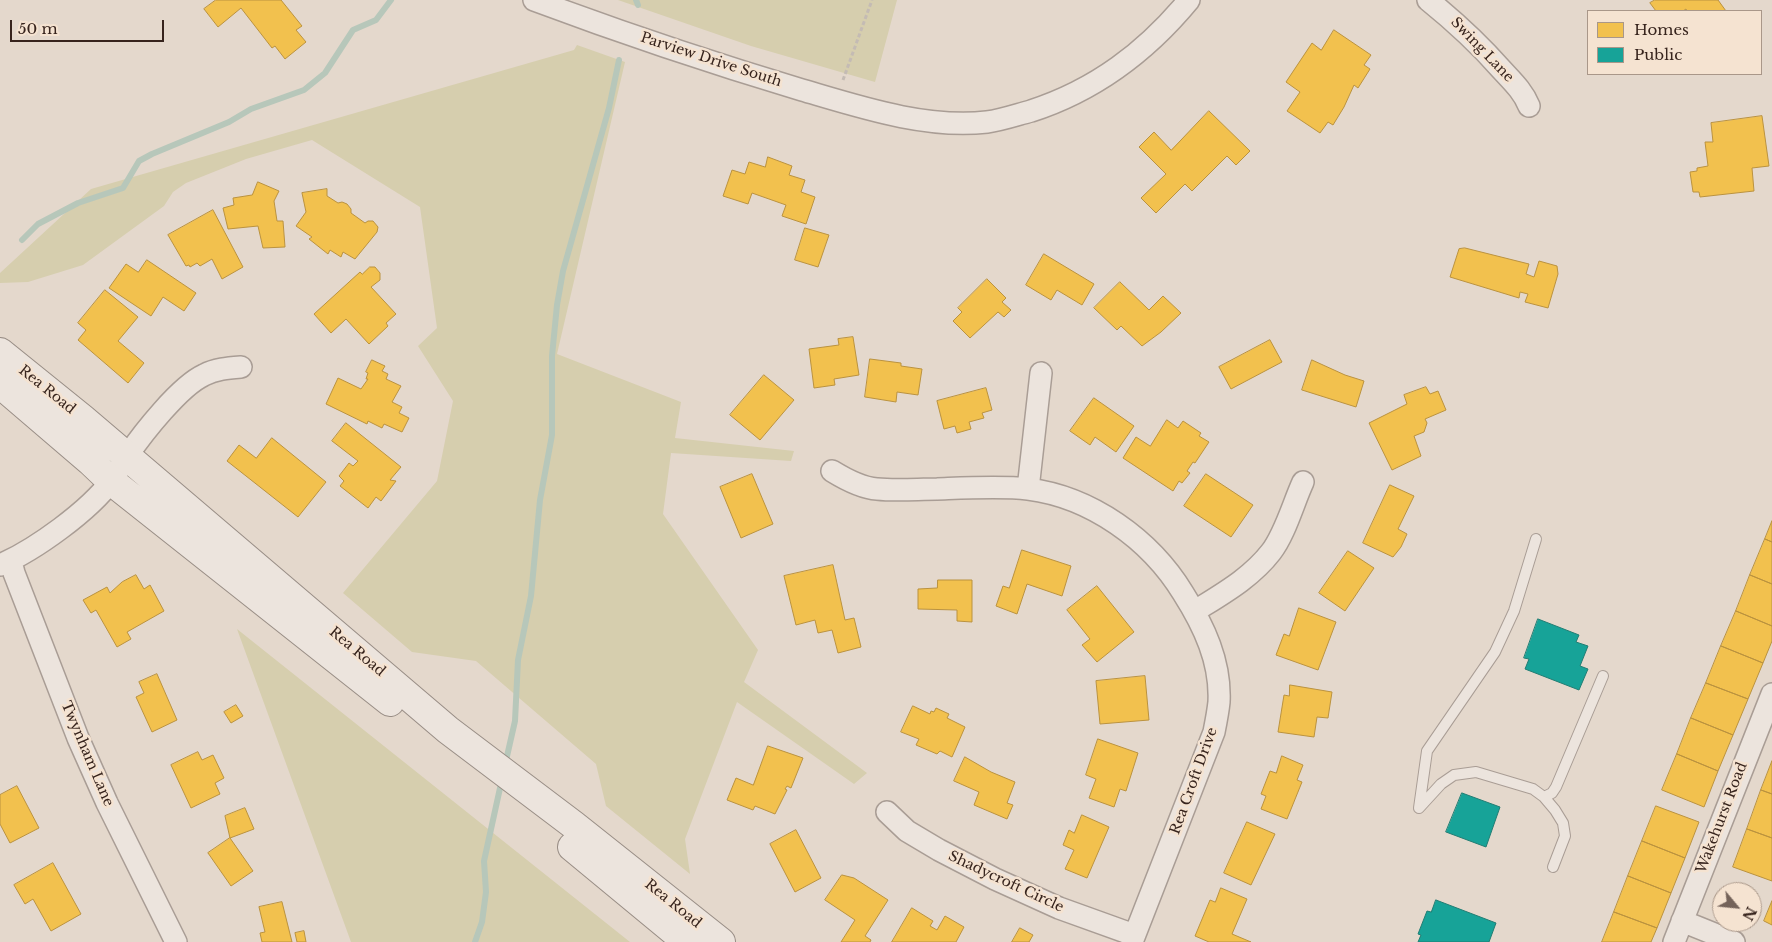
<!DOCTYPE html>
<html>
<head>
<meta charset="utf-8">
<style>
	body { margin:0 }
	#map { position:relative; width:1772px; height:942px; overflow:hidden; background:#e4d8cc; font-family:"Libre Baskerville",serif }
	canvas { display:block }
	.legend { position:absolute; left:1587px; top:10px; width:175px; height:65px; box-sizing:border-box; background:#f5e3d1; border:1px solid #a99789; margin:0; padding:6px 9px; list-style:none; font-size:15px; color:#37241d }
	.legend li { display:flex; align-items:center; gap:10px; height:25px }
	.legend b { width:25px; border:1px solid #a99789 }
	.north { position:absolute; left:1712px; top:882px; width:50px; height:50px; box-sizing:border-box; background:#f5e3d1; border:1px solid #a99789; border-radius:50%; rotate:118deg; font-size:14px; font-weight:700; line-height:20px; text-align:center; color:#37241d }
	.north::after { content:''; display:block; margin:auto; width:18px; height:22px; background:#74635a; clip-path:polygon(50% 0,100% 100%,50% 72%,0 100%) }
	.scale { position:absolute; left:10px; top:20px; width:154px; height:22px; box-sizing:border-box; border:2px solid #37241d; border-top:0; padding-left:6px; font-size:15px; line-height:18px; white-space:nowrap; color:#37241d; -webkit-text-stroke:4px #f5e3d1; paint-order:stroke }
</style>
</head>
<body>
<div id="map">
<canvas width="1772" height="942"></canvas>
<ul class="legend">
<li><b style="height:14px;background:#f2c14e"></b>Homes</li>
<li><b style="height:14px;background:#17a398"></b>Public</li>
</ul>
<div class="north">N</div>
<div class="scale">50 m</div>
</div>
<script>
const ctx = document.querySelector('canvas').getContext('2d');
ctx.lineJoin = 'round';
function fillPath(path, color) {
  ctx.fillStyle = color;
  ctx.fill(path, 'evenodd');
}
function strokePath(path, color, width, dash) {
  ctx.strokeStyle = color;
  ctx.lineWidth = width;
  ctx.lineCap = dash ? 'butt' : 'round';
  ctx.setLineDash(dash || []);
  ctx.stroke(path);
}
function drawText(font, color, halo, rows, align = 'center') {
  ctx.font = font + ' "Libre Baskerville",serif';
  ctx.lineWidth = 5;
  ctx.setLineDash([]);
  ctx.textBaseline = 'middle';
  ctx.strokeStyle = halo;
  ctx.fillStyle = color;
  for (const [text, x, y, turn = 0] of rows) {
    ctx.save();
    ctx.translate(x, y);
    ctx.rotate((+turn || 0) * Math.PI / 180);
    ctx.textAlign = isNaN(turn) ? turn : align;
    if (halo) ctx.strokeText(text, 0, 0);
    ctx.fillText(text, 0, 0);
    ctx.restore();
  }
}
fillPath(new Path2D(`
	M 618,0 L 897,0 L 875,82 L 751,46 Z
	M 577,45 L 625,62 L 557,354 L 681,402 L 675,438 L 794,451 L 791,461 L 671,453 L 663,514 L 758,650 L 744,682 L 867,773 L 854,784 L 737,702 L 685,839 L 690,874 L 606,806 L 596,764 L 476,661 L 412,652 L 343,593 L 437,481 L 453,401 L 418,346 L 437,328 L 420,207 L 312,140 L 246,159 L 186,183 L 173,192 L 164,206 L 83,265 L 28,282 L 0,283 L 0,273 L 91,189 L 574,50 Z
	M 237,629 L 630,942 L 351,942 Z`), '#d6ceae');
const homes = new Path2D(`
	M 216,0 L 281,0 L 302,26 L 296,30 L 306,42 L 285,59 L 275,46 L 272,48 L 241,8 L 218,27 L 204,9 Z
	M 1655,0 L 1718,0 L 1726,11 L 1687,11 L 1686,9 L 1683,11 L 1656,11 L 1650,3 Z
	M 1334,30 L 1371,55 L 1364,65 L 1370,69 L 1358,88 L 1354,85 L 1344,107 L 1333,125 L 1328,122 L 1320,133 L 1287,111 L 1300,92 L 1286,82 L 1312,43 L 1321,50 Z
	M 1209,111 L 1250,151 L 1236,165 L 1227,156 L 1192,191 L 1185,184 L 1156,213 L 1141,198 L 1166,174 L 1139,147 L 1154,132 L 1171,150 Z
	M 1762,116 L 1769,166 L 1752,168 L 1754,191 L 1700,197 L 1699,192 L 1693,192 L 1690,172 L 1697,171 L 1697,168 L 1708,166 L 1705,142 L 1713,142 L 1711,123 Z
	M 768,157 L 792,166 L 789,175 L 805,180 L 801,192 L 815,197 L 806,224 L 782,216 L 786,205 L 752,193 L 748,204 L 723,196 L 732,170 L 745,174 L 749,162 L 765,167 Z
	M 258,182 L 279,191 L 274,201 L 277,221 L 283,221 L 285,247 L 263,248 L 258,226 L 228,229 L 223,208 L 234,205 L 233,198 L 252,195 Z
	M 327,189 L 327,196 L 338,203 L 342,202 L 347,204 L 351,209 L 351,213 L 365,223 L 368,221 L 373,221 L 378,227 L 377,232 L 355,259 L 343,252 L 341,257 L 330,250 L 328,254 L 309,239 L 312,237 L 296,226 L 306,212 L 302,193 Z
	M 213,210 L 243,267 L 222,279 L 212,259 L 200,266 L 197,263 L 190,267 L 189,265 L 186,266 L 168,235 Z
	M 805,228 L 829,235 L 818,267 L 795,260 Z
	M 1465,248 L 1529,264 L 1526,274 L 1534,277 L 1539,261 L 1557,266 L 1558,274 L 1548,308 L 1525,302 L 1528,294 L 1520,292 L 1519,298 L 1450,277 L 1459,249 Z
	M 1044,254 L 1094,284 L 1082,305 L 1057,290 L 1051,300 L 1026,285 Z
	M 147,260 L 196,293 L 184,311 L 163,297 L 151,316 L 109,288 L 126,264 L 138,272 Z
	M 370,267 L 375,267 L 380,273 L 380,280 L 371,287 L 396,314 L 386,323 L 388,326 L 369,344 L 346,319 L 331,333 L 314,314 L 360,272 L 362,274 Z
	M 987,279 L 1006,298 L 1002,302 L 1011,310 L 1004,317 L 998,312 L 970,338 L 953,321 L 962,312 L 958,308 Z
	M 1120,282 L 1149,310 L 1163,296 L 1181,313 L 1161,332 L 1142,346 L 1121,326 L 1117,330 L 1094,308 Z
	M 105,290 L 138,317 L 118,341 L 144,363 L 128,383 L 78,340 L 86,330 L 78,323 Z
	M 853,337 L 859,375 L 834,379 L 835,385 L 814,388 L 809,349 L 839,345 L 838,339 Z
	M 1270,340 L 1282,362 L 1231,389 L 1219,367 Z
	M 870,359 L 901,363 L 901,366 L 922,369 L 918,395 L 897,392 L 896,402 L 865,397 Z
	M 372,360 L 385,366 L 382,371 L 388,374 L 386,379 L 401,386 L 392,402 L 402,407 L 399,413 L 409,418 L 402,432 L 384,424 L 382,428 L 368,421 L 367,424 L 326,404 L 338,378 L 361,389 L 368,379 L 366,379 L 368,373 L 366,372 Z
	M 1312,360 L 1345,375 L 1364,381 L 1356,407 L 1302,390 Z
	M 764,375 L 794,400 L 760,440 L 730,415 Z
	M 1426,387 L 1430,394 L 1438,391 L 1446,410 L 1425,419 L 1427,423 L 1424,432 L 1414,436 L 1421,456 L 1392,470 L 1369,423 L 1407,404 L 1404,395 Z
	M 986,388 L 992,410 L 982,413 L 984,418 L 969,422 L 971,429 L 957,433 L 955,426 L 944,429 L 937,401 Z
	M 1094,398 L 1134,426 L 1116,452 L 1095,437 L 1090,445 L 1070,431 Z
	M 1167,420 L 1178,428 L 1183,421 L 1201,433 L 1199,436 L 1209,442 L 1195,463 L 1193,462 L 1187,471 L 1190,473 L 1182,483 L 1179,481 L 1173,491 L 1123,458 L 1136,437 L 1150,446 Z
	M 346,423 L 401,467 L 390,480 L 396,481 L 381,501 L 376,497 L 368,508 L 340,486 L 344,481 L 339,476 L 349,463 L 353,466 L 358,461 L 332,441 Z
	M 272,438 L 326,482 L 298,517 L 227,461 L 239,445 L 256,458 Z
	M 752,474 L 773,524 L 741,538 L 720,487 Z
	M 1206,474 L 1253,505 L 1231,537 L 1184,506 Z
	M 1390,485 L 1414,496 L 1398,529 L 1407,534 L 1401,547 L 1393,557 L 1363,543 Z
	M 1772,521 L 1772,542 L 1765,539 Z
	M 1765,539 L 1772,542 L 1772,584 L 1750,575 Z
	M 1022,550 L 1071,566 L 1062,596 L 1027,584 L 1017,614 L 996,606 L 1003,586 L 1009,588 Z
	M 1348,551 L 1374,568 L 1345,611 L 1319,593 Z
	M 833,565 L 845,620 L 854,618 L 861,647 L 838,653 L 832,630 L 818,633 L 815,620 L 796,625 L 784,576 Z
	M 136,575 L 144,589 L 150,585 L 164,611 L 127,632 L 131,639 L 117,647 L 96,610 L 91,613 L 83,600 L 107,587 L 110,593 L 122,582 Z
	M 1750,575 L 1772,584 L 1772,626 L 1736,611 Z
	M 938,580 L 972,580 L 972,622 L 957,621 L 957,610 L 918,609 L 918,589 L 937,588 Z
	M 1097,586 L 1134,632 L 1097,662 L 1082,645 L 1090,639 L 1067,610 Z
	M 1299,608 L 1336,622 L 1318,670 L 1276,655 L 1284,634 L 1289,636 Z
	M 1736,611 L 1772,626 L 1772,641 L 1763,663 L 1721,646 Z
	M 1721,646 L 1763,663 L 1748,699 L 1706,683 Z
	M 157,674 L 177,720 L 152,732 L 136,697 L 144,693 L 139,682 Z
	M 1145,676 L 1149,720 L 1100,724 L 1096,681 Z
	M 1706,683 L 1748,699 L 1733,735 L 1691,718 Z
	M 1290,685 L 1332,692 L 1328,718 L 1317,717 L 1314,737 L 1278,732 L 1284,695 L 1289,696 Z
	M 236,705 L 243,716 L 231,723 L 224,712 Z
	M 913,706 L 930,714 L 931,711 L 934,712 L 936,708 L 949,714 L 947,718 L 965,727 L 952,757 L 940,751 L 937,754 L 916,745 L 919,739 L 901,732 Z
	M 1691,718 L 1733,735 L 1718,771 L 1677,754 Z
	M 1098,739 L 1138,753 L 1126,791 L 1120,789 L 1114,807 L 1089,798 L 1096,779 L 1086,775 Z
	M 768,746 L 803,758 L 791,788 L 787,786 L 785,789 L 787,790 L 775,814 L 755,806 L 753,810 L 727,800 L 736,778 L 753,785 Z
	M 198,752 L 202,760 L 213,755 L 224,778 L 215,783 L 220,794 L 191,808 L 171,765 Z
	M 1677,754 L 1718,771 L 1704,807 L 1662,790 Z
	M 1282,756 L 1303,765 L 1297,780 L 1302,782 L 1287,819 L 1261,809 L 1266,796 L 1261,794 L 1270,771 L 1276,773 Z
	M 965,757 L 991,772 L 1015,782 L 1007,803 L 1013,805 L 1007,819 L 974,805 L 979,792 L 954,781 Z
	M 1772,761 L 1772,794 L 1761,790 Z
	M 17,786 L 39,828 L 10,843 L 0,824 L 0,795 Z
	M 1761,790 L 1772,794 L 1772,838 L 1747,829 Z
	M 1656,806 L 1699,822 L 1685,858 L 1642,841 Z
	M 245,808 L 254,829 L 230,838 L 225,816 Z
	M 1082,815 L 1109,827 L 1087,878 L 1065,869 L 1074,850 L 1063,845 L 1069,830 L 1074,833 Z
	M 1247,822 L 1275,834 L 1251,885 L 1224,873 Z
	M 1747,829 L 1772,838 L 1772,881 L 1733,867 Z
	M 796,830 L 821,878 L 795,892 L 770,844 Z
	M 230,838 L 253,871 L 231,886 L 208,853 Z
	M 1642,841 L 1685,858 L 1671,893 L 1628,876 Z
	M 53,863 L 81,914 L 51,931 L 33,899 L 25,904 L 14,885 Z
	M 842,875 L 854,878 L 888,900 L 865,936 L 871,940 L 870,942 L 841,942 L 855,920 L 825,900 Z
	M 1628,876 L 1671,893 L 1657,928 L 1614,912 Z
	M 1221,888 L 1247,899 L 1232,934 L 1251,942 L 1209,942 L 1195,936 L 1210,900 L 1215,902 Z
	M 1772,901 L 1772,925 L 1764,921 Z
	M 282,902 L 292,942 L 262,942 L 260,933 L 265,932 L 259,907 Z
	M 912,908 L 933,921 L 930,926 L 937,930 L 945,916 L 964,927 L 956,942 L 892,942 Z
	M 1614,912 L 1657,928 L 1651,942 L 1602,942 Z
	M 1020,928 L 1033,935 L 1029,942 L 1012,942 Z
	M 304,931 L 306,942 L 297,942 L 295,933 Z`);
fillPath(homes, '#f2c14e');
strokePath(homes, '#ba923f', 1);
const public = new Path2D(`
	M 1538,619 L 1579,635 L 1576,642 L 1588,646 L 1580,666 L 1588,669 L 1579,690 L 1525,669 L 1529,659 L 1524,658 Z
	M 1462,793 L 1500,807 L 1486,847 L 1446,832 Z
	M 1436,900 L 1496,923 L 1489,942 L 1418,942 L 1421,935 L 1418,934 L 1427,911 L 1431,912 Z`);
fillPath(public, '#17a398');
strokePath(public, '#217d73', 1);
strokePath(new Path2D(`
	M 636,0 L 638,5
	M 22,240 L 38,224 L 78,203 L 123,188 L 139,161 L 152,154 L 229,122 L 251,109 L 304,90 L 325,73 L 353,30 L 376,20 L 391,0
	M 505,765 L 515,721 L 518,660 L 531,596 L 540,500 L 552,435 L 552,356 L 557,305 L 563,271 L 609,108 L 619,60
	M 475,942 L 482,922 L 486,892 L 484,861 L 502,779`), '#b7c7ba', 6);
const lane = new Path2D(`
	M 1544,797 L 1552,793 L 1556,787 L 1603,676
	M 1419,808 L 1427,751 L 1495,652 L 1514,611 L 1536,539
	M 1419,808 L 1441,784 L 1454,775 L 1476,772 L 1533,789 L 1544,797 L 1555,810 L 1563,823 L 1565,836 L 1553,867`);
const street = new Path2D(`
	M 534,0 C 622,33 712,63 802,90 C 860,107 926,129 987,122 C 1002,120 1016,115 1031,111 C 1096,90 1146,52 1189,0
	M 1428,0 C 1454,21 1479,44 1501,69 C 1512,81 1523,91 1529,106
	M 832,471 C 845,479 861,488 877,489 C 897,491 918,489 937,489 C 965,488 1001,486 1028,489 C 1091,497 1150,539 1183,593 C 1204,626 1221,662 1219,702 C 1218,712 1216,722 1214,732 L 1132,942
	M 1028,489 L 1041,373
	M 11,561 L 14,573 L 78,738 L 107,803 L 176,942
	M 0,565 C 35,550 89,511 112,480 C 118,472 122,463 128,455 C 143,433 180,386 204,375 C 215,369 228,368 241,367
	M 1195,611 C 1222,594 1251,578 1271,552 C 1285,534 1293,504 1303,482
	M 887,812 L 907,831 L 939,850 L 995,879 L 1059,908 L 1134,935
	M 1682,921 L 1734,942
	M 1674,942 L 1772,694`);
const secondary = new Path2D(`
	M 0,352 L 83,419 L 448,730 L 575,826 L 721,942
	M 0,384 L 90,461 L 111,481 L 390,702
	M 572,847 L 687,942`);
strokePath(lane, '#a99d95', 12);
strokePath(street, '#a99d95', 24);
strokePath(secondary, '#988d85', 30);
strokePath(new Path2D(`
	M 843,80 L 872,0`), '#c4bbb4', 3, [4, 2.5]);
strokePath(lane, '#ece4dd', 10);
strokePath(street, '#ece4dd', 21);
strokePath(secondary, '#ece4dd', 28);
drawText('14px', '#37241d', '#f5e3d1', [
	["Swing Lane",1482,50,46],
	["Parview Drive South",711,60,18],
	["Rea Road",47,390,39],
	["Rea Road",357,652,40],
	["Twynham Lane",87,754,67],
	["Rea Croft Drive",1194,781,-70],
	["Wakehurst Road",1722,818,-69],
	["Shadycroft Circle",1006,882,25],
	["Rea Road",673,904,39]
]);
</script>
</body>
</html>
